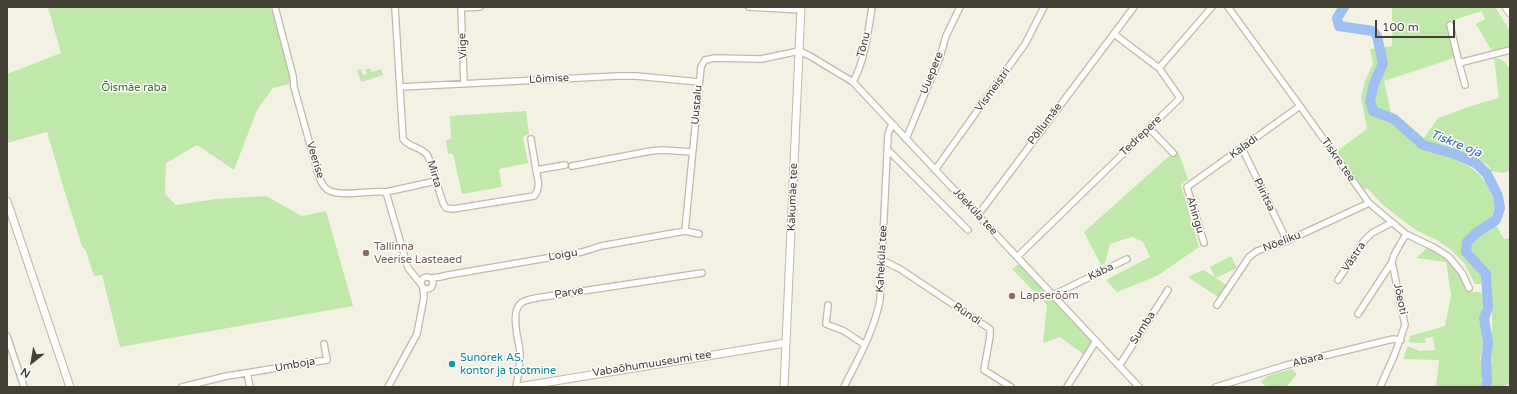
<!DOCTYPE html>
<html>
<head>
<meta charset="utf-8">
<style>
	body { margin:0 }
	#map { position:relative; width:1517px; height:394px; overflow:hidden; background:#f2f1e4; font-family:"Varela Round",sans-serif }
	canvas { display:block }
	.frame { position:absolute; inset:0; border:8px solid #444134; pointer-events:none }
	.north { position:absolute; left:12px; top:342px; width:40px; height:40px; -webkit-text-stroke:3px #fff; paint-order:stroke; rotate:211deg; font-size:11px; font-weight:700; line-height:16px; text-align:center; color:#444134 }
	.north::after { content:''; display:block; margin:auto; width:14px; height:18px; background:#444134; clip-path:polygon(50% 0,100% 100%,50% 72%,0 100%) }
	.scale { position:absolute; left:1375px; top:20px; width:80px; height:18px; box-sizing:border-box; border:2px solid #444134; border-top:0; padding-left:5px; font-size:12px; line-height:14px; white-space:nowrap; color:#444134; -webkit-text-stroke:3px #fff; paint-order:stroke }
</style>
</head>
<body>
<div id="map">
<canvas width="1517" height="394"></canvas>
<div class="frame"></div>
<div class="north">N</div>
<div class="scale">100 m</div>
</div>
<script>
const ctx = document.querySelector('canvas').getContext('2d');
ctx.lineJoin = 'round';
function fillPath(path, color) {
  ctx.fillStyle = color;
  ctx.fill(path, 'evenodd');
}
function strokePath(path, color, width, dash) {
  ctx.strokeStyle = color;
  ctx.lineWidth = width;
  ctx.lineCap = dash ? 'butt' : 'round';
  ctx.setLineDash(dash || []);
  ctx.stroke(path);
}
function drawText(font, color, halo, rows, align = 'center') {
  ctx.font = font + ' "Varela Round",sans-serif';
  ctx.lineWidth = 3;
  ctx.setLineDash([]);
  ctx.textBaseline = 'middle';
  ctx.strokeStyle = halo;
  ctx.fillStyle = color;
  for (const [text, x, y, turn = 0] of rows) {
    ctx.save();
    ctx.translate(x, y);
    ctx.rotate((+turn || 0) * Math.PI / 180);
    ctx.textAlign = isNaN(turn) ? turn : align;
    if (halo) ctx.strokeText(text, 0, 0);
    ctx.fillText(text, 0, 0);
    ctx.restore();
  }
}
fillPath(new Path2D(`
	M 48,7 L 271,7 L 288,69 L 290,84 L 273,88 L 257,110 L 234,170 L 197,145 L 166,163 L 165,194 L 176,205 L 216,199 L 266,196 L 302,216 L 326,211 L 353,306 L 120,347 L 102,275 L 94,276 L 86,251 L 82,246 L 66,196 L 47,132 L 7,143 L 7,74 L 61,53 Z
	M 1392,7 L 1495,7 L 1510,31 L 1510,47 L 1491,50 L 1476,24 L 1485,19 L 1482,11 L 1447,22 L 1454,58 L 1384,81 L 1391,113 L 1397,115 L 1424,138 L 1438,118 L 1471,106 L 1499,98 L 1494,58 C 1503,59 1507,63 1510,71 L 1510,171 L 1502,173 L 1491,171 C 1488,161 1474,158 1465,155 L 1456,160 C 1482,172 1486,180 1496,206 L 1491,216 L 1504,239 L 1510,238 L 1510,383 L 1504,387 L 1489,387 L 1492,354 L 1492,284 L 1475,284 L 1464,263 L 1450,249 L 1437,240 L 1417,231 L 1384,206 L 1367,188 L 1364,189 L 1337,151 L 1367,129 L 1361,97 L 1365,81 L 1373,64 L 1370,49 L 1392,46 Z
	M 370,68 L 372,72 L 381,69 L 383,75 L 361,82 L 357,70 L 361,69 L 363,75 L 367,74 L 365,70 Z
	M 526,111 L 529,134 L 523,137 L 528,163 L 499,169 L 502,187 L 462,194 L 453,154 L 448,154 L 446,140 L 451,139 L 450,116 Z
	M 1178,151 L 1188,179 L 1181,185 L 1199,247 L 1157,276 L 1117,292 L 1106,280 L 1150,257 L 1143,242 L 1132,237 L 1110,244 L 1105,263 L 1101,265 L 1084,232 L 1167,158 Z
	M 1428,247 C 1451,261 1457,266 1467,291 L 1485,293 L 1481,316 L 1483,344 L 1480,359 L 1483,373 L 1480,387 L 1436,387 L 1439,360 L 1403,359 L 1408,346 L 1420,351 L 1435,350 L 1433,337 L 1425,338 L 1426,343 L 1419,343 L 1409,342 L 1410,336 L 1445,326 L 1451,295 L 1446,262 L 1416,258 Z
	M 1231,256 L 1237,268 L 1216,278 L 1226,285 L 1218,297 L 1188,277 L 1203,270 L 1215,277 L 1210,267 Z
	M 1020,264 L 1093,342 L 1084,358 L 1082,353 L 1060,337 L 1043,343 L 1047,305 L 1012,269 L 1017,265 Z
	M 1292,369 L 1297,374 L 1286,387 L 1267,387 L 1261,382 L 1267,376 Z`), '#c1e8ab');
strokePath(new Path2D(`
	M 1344,7 L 1337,18 L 1339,26 L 1373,31 L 1377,36 L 1383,63 L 1374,84 L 1370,101 L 1373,111 L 1394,119 L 1423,145 L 1455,154 L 1477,164 L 1487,174 L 1498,196 L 1500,208 L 1496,220 L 1476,233 L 1467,242 L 1466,252 L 1486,274 L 1488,308 L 1484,318 L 1488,342 L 1486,360 L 1487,382 L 1485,387`), '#9ebff1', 10);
const minor = new Path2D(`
	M 275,7 L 293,76 L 294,87 L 319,177 C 321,182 324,189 330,191 C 345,197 369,190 386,192 L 408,268 L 421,284
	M 395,7 L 403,139 C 409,148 421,146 428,156 L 443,203 L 446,208 L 453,209 L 534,196 C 541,188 538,179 536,170 L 565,165
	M 461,7 L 464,83
	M 749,7 L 801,10
	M 1228,7 L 1300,106 L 1369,203 L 1406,234 L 1435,248 L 1449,257 L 1462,273 L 1469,288
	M 461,8 L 480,7
	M 1450,25 L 1459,63
	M 1114,34 L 1159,68
	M 853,82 C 865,60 868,32 872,7
	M 1465,85 L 1459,63 L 1510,50
	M 400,87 L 618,76 L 636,76 L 699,82
	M 1149,128 L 1173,153
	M 531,139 L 536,170
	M 906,139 L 940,57 L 946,36 L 960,7
	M 1242,148 L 1287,241
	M 887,149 L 968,230
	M 572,166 L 651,151 L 662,150 L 692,152
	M 935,170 L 1025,44 L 1044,7
	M 386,192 L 436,181
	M 978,215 L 1134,7
	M 685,231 L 701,67 L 705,60 L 715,58 L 761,59 L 799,51 L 810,56 L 853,82 L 1139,387
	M 1204,243 L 1187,187 L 1300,106
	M 1017,257 L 1180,98 L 1159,68 L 1212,7
	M 882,260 L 900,269 L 990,329 L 990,336 L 984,370 L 1011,387
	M421 283a6 6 0 1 1 12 0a6 6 0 1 1-12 0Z
	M 431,278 L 440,277 L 448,275 L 582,252 L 601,246 L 685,231 L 699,234
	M 1338,280 L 1364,241 L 1372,233 L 1391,223
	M 1053,295 L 1127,259
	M 828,305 L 826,324 L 844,331 L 865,345
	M 1217,305 L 1249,257 L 1257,251 L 1287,241 L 1369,203
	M 1358,314 L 1392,262
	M 7,336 L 24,387
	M 1119,366 L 1168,290
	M 247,373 L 250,387
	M 182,387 L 227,376 L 327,360 L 324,344
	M 388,387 L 417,334 L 424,297 L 423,288
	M 516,387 C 518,377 520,366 520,355 C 520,342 509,313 521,303 C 525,300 531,299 536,298 L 702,273
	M 844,387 C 858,359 874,331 880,300 L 888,134 L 892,124
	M 1067,387 L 1096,341
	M 1216,387 L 1287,365 L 1393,339 L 1401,340
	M 1380,387 L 1394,356 L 1405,325 L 1392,262 L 1394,255 L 1406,234`);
const tertiary = new Path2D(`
	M 1506,7 L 1510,13
	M 7,201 L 70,387
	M 518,387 L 786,343
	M 784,387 L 801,7`);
strokePath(minor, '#bebaa6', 8);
strokePath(tertiary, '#bebaa6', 9);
strokePath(minor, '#fff', 5.5);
strokePath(tertiary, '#fff', 7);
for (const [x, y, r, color] of [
	[366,253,4,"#8d6e63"],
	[1012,296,4,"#8d6e63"],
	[452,364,4,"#0f9aa8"]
]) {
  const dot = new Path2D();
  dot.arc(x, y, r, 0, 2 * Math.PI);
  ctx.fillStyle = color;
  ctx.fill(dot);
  strokePath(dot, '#fff', 1.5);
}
drawText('11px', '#444134', '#fff', [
	["Tõnu",864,45,-76],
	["Viige",463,46,-93],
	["Uuepere",932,73,-68],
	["Lõimise",549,79,-3],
	["Vismeistri",993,90,-54],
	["Uustalu",697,105,-85],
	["Põllumäe",1045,124,-53],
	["Tedrepere",1141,136,-44],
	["Kaladi",1244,147,-36],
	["Veerise",315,160,73],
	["Tiskre tee",1338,160,55],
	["Mirta",434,174,73],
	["Piiritsa",1264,195,64],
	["Kakumäe tee",793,197,-88],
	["Jõeküla tee",975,212,47],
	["Ahingu",1195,215,73],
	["Nõeliku",1282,242,-21],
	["Loigu",563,255,-10],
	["Västra",1354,257,-56],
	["Kaheküla tee",882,259,-87],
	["Käba",1101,272,-26],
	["Parve",569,293,-9],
	["Jõeoti",1400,299,78],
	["Ründi",967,314,34],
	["Sumba",1143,328,-57],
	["Abara",1308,360,-14],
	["Vabaõhumuuseumi tee",652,364,-9],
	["Umboja",295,365,-10]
]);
drawText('11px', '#357726', '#fff', [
	["Õismäe raba",134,88]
]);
drawText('11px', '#785e54', '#fff', [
	["Tallinna",374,247],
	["Veerise Lasteaed",374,260],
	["Lapserõõm",1020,296]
], 'left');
drawText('11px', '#0d838f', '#fff', [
	["Sunorek AS,",460,358],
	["kontor ja tootmine",460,371]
], 'left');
drawText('italic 12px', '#2b5fb2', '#fff', [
	["Tiskre oja",1456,144,22]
]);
</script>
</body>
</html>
